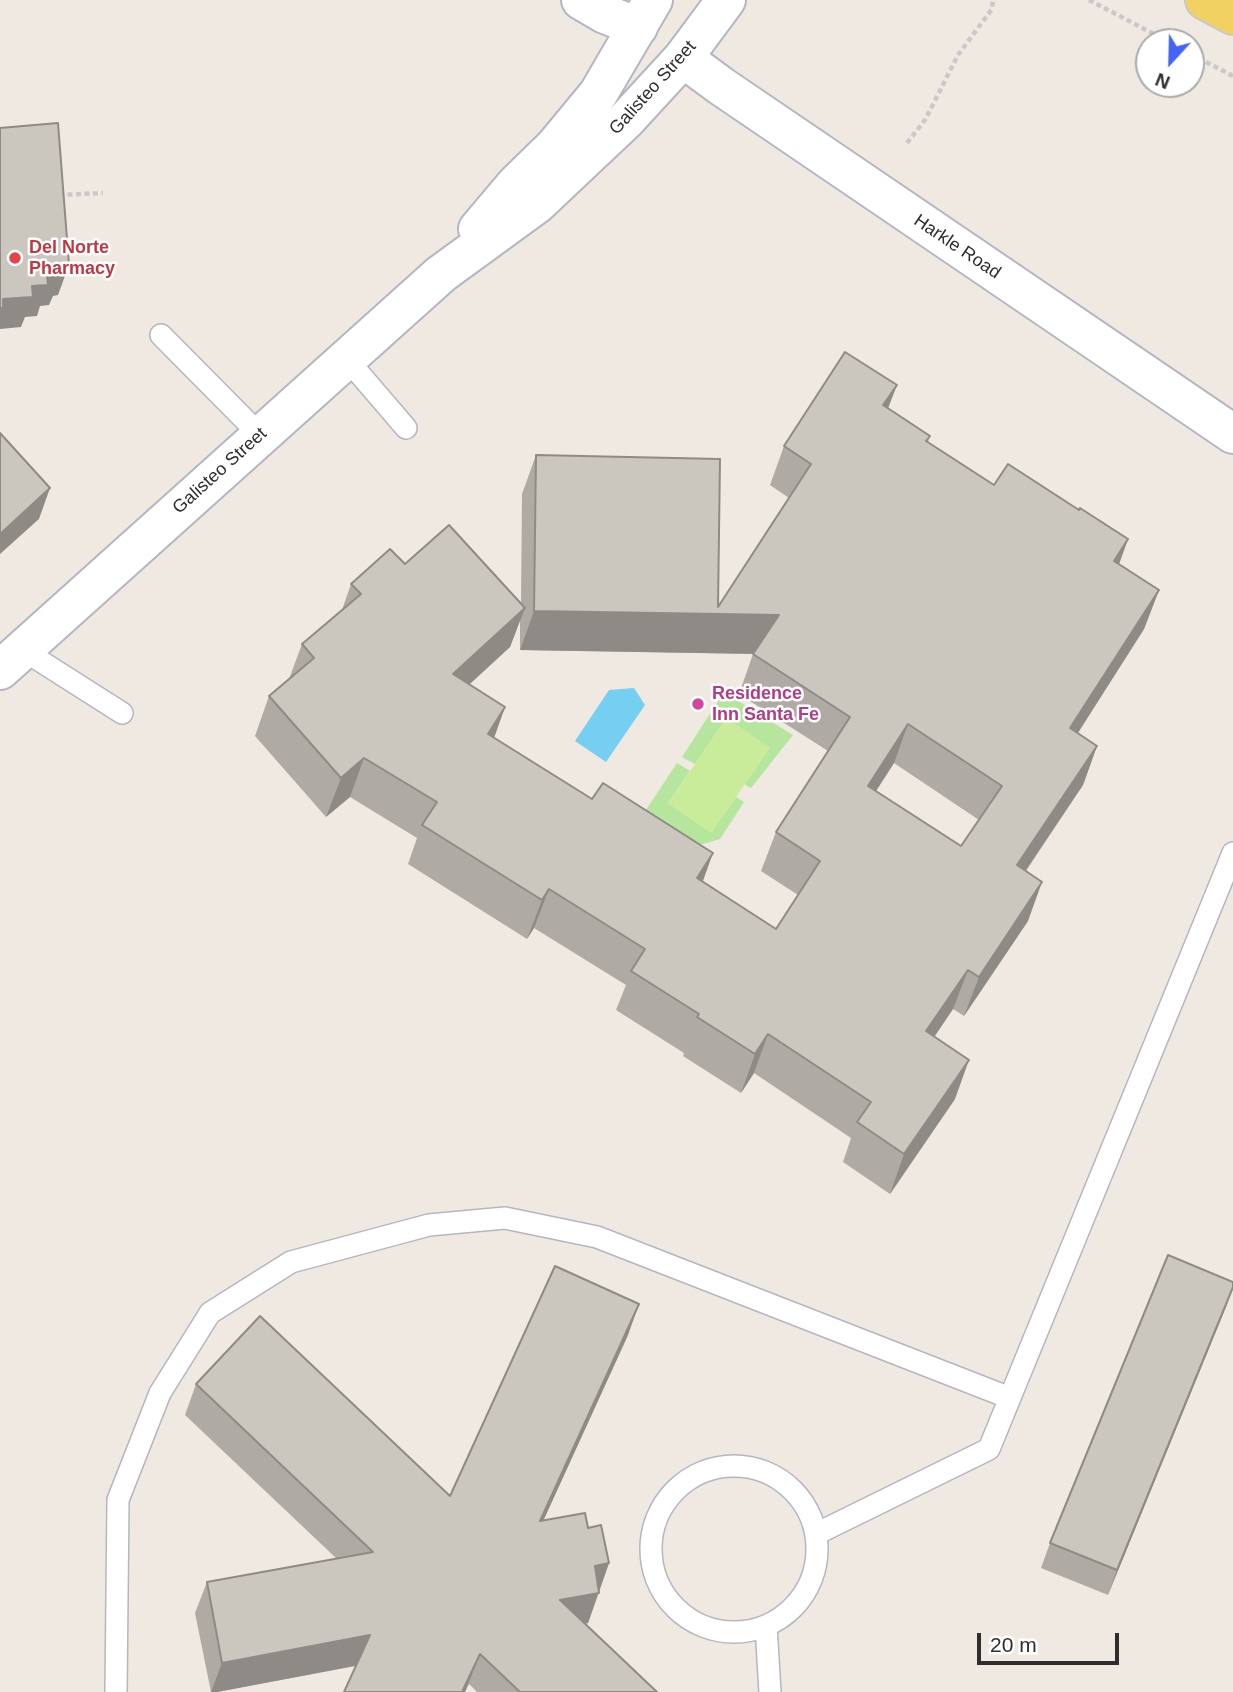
<!DOCTYPE html>
<html>
<head>
<meta charset="utf-8">
<style>
	body { margin:0 }
	#map { position:relative; width:1233px; height:1692px; overflow:hidden; background:#efe9e1; font-family:Helvetica,sans-serif }
	canvas { display:block }
	.north { position:absolute; left:1135px; top:28px; width:70px; height:70px; box-sizing:border-box; background:#fff; border:2px solid #ababab; border-radius:50%; rotate:202deg; font-size:19px; font-weight:700; line-height:28px; text-align:center; color:#2e2e2e }
	.north::after { content:''; display:block; margin:auto; width:24px; height:32px; background:#4264fb; clip-path:polygon(50% 0,100% 100%,50% 72%,0 100%) }
	.scale { position:absolute; left:977px; top:1633px; width:142px; height:32px; box-sizing:border-box; border:4px solid #2e2e2e; border-top:0; padding-left:9px; font-size:21px; line-height:24px; white-space:nowrap; color:#2e2e2e; -webkit-text-stroke:5px #fff; paint-order:stroke }
</style>
</head>
<body>
<div id="map">
<canvas width="1233" height="1692"></canvas>
<div class="north">N</div>
<div class="scale">20 m</div>
</div>
<script>
const ctx = document.querySelector('canvas').getContext('2d');
ctx.lineJoin = 'round';
function fillPath(path, color) {
  ctx.fillStyle = color;
  ctx.fill(path, 'evenodd');
}
function strokePath(path, color, width, dash) {
  ctx.strokeStyle = color;
  ctx.lineWidth = width;
  ctx.lineCap = dash ? 'butt' : 'round';
  ctx.setLineDash(dash || []);
  ctx.stroke(path);
}
function drawText(font, color, halo, rows, align = 'center') {
  ctx.font = font + ' Helvetica,sans-serif';
  ctx.lineWidth = 5;
  ctx.setLineDash([]);
  ctx.textBaseline = 'middle';
  ctx.strokeStyle = halo;
  ctx.fillStyle = color;
  for (const [text, x, y, turn = 0] of rows) {
    ctx.save();
    ctx.translate(x, y);
    ctx.rotate((+turn || 0) * Math.PI / 180);
    ctx.textAlign = isNaN(turn) ? turn : align;
    if (halo) ctx.strokeText(text, 0, 0);
    ctx.fillText(text, 0, 0);
    ctx.restore();
  }
}
fillPath(new Path2D(`
	M 724,692 L 793,735 L 751,788 L 744,784 L 769,748 L 726,719 L 695,764 L 682,757 Z
	M 677,763 L 690,771 L 668,803 L 711,832 L 736,797 L 744,802 L 720,839 L 665,855 L 632,831 Z`), '#b6e59e');
fillPath(new Path2D(`
	M 727,718 L 770,748 L 711,833 L 668,803 Z`), '#c9ec9a');
fillPath(new Path2D(`
	M 634,688 L 645,705 L 606,762 L 575,741 L 609,690 Z`), '#75cff0');
const service = new Path2D(`
	M 161,335 L 260,435
	M 346,358 L 406,428
	M 23,650 L 122,713
	M651 1549a83 83 0 1 1 166 0a83 83 0 1 1-166 0Z
	M 816,1534 L 989,1449 L 1233,853
	M 766,1626 L 770,1692
	M 116,1692 L 118,1500 L 160,1393 L 210,1313 L 291,1262 L 429,1225 L 505,1218 L 597,1237 L 1010,1398`);
const minor = new Path2D(`
	M 581,0 L 605,14 L 638,27
	M 683,58 L 721,86 L 1233,434`);
const tertiary = new Path2D(`
	M 478,229 L 516,184 L 555,146 L 598,94 L 653,0
	M 0,670 L 441,274 L 537,204 L 626,120 L 683,58 L 726,0`);
const primary = new Path2D(`
	M 1205,0 L 1233,15`);
strokePath(service, '#b4b7c1', 24);
strokePath(minor, '#b4b7c1', 42);
strokePath(tertiary, '#b4b7c1', 42);
strokePath(primary, '#c9c9c9', 42);
strokePath(new Path2D(`
	M 1089,0 L 1169,42
	M 1191,54 L 1233,76
	M 907,143 L 925,120 L 958,55 L 992,9 L 993,0
	M 59,195 L 103,193`), '#c9c9c9', 4.5, [5, 3.5]);
strokePath(service, '#fff', 21);
strokePath(minor, '#fff', 38);
strokePath(tertiary, '#fff', 38);
strokePath(primary, '#f2d163', 38);
fillPath(new Path2D(`
	M 888,409 L 930,436 L 928,442 L 994,485 L 1079,510 L 1128,539 L 1119,564 L 1159,590 L 1144,629 L 1078,733 L 1097,746 L 1083,785 L 1026,871 L 1028,921 L 964,1016 L 953,1009 L 934,1037 L 955,1099 L 890,1194 L 843,1162 L 851,1138 L 754,1073 L 741,1093 L 683,1056 L 684,1053 L 616,1010 L 626,985 L 534,928 L 527,939 L 408,864 L 417,838 L 350,797 L 326,817 L 255,736 L 269,696 L 289,679 L 302,644 L 342,610 L 351,584 L 405,564 L 521,604 L 522,494 L 536,455 L 718,607 L 789,498 L 770,485 L 784,446 ZM 520,619 L 520,650 L 753,654 L 739,694 L 828,751 L 776,832 L 761,871 L 798,895 L 776,929 L 703,881 L 494,738 L 505,707 L 470,684 L 510,647 ZM 894,763 L 979,820 L 961,846 L 876,791 Z
	M 1233,1287 L 1108,1595 L 1041,1568 L 1050,1543 Z
	M 628,1335 L 543,1521 L 588,1528 L 609,1563 L 588,1623 L 585,1624 L 657,1692 L 477,1692 L 469,1684 L 465,1692 L 344,1692 L 356,1666 L 217,1692 L 211,1692 L 195,1613 L 207,1582 L 337,1559 L 185,1415 L 196,1384 L 450,1496 Z`), '#afaba4');
fillPath(new Path2D(`
	M 60,265 L 69,265 L 58,295 L 53,296 L 49,305 L 40,306 L 37,316 L 25,317 L 21,327 L 0,329 L 0,306 L 3,299 L 47,275 Z
	M 897,385 L 882,424 L 883,405 Z
	M 50,488 L 39,519 L 0,554 L 0,534 Z
	M 1128,539 L 1114,578 L 1114,561 Z
	M 1159,590 L 1144,629 L 1056,767 L 1070,728 Z
	M 525,608 L 510,647 L 438,713 L 453,674 Z
	M 534,611 L 779,615 L 765,654 L 520,650 Z
	M 505,707 L 491,746 L 488,734 Z
	M 908,724 L 894,763 L 854,825 L 868,786 Z
	M 1097,746 L 1083,785 L 1003,904 L 1017,865 Z
	M 364,758 L 350,797 L 326,817 L 341,778 Z
	M 713,853 L 699,892 L 697,878 Z
	M 1042,882 L 1028,921 L 964,1016 L 979,977 Z
	M 549,889 L 534,928 L 527,939 L 542,900 Z
	M 968,970 L 953,1009 L 912,1070 L 926,1031 Z
	M 768,1034 L 754,1073 L 741,1093 L 755,1054 Z
	M 969,1060 L 955,1099 L 890,1194 L 904,1154 Z
	M 1233,1287 L 1226,1307 L 1108,1595 L 1117,1570 Z
	M 639,1304 L 628,1335 L 529,1552 L 540,1521 Z
	M 609,1563 L 588,1623 L 548,1631 L 560,1600 L 595,1566 Z
	M 370,1635 L 359,1665 L 217,1692 L 211,1692 L 222,1663 Z
	M 480,1654 L 465,1692 L 462,1692 Z`), '#8e8b86');
const building = new Path2D(`
	M 58,123 L 69,265 L 60,265 L 60,275 L 47,275 L 48,285 L 32,286 L 33,297 L 3,299 L 3,308 L 0,308 L 0,128 Z
	M 845,352 L 897,385 L 883,405 L 930,436 L 926,441 L 994,485 L 1008,464 L 1079,510 L 1080,508 L 1128,539 L 1114,561 L 1159,590 L 1070,728 L 1097,746 L 1017,865 L 1042,882 L 979,977 L 968,970 L 926,1031 L 969,1060 L 904,1154 L 857,1122 L 871,1102 L 768,1034 L 755,1054 L 697,1017 L 699,1014 L 631,971 L 645,949 L 549,889 L 542,900 L 422,825 L 437,802 L 364,758 L 341,778 L 269,696 L 314,658 L 302,644 L 361,594 L 351,584 L 390,549 L 405,564 L 449,525 L 525,608 L 453,674 L 505,707 L 488,734 L 592,799 L 603,783 L 713,853 L 697,878 L 776,929 L 820,861 L 776,832 L 850,717 L 753,654 L 779,615 L 534,611 L 536,455 L 720,459 L 718,607 L 811,464 L 784,446 ZM 908,724 L 1002,786 L 961,846 L 868,786 Z
	M 0,433 L 50,488 L 0,534 Z
	M 1168,1255 L 1233,1282 L 1233,1287 L 1117,1570 L 1050,1543 Z
	M 555,1266 L 639,1304 L 540,1521 L 585,1513 L 588,1528 L 601,1525 L 609,1563 L 595,1566 L 599,1593 L 560,1600 L 657,1692 L 520,1692 L 480,1654 L 462,1692 L 344,1692 L 370,1635 L 222,1663 L 207,1582 L 373,1552 L 196,1384 L 260,1316 L 450,1496 Z`);
fillPath(building, '#cbc7bf');
strokePath(building, '#8e8b86', 2);
for (const [x, y, r, color] of [
	[15,258,7,"#e0444e"],
	[698,704,7,"#d1479c"]
]) {
  const dot = new Path2D();
  dot.arc(x, y, r, 0, 2 * Math.PI);
  ctx.fillStyle = color;
  ctx.fill(dot);
  strokePath(dot, '#fff', 2.5);
}
drawText('18px', '#2e2e2e', '#fff', [
	["Galisteo Street",653,88,-48],
	["Harkle Road",957,247,34],
	["Galisteo Street",220,471,-42]
]);
drawText('bold 18px', '#be3a42', '#fff', [
	["Del Norte",29,248],
	["Pharmacy",29,269]
], 'left');
drawText('bold 18px', '#b23c85', '#fff', [
	["Residence",712,694],
	["Inn Santa Fe",712,715]
], 'left');
</script>
</body>
</html>
